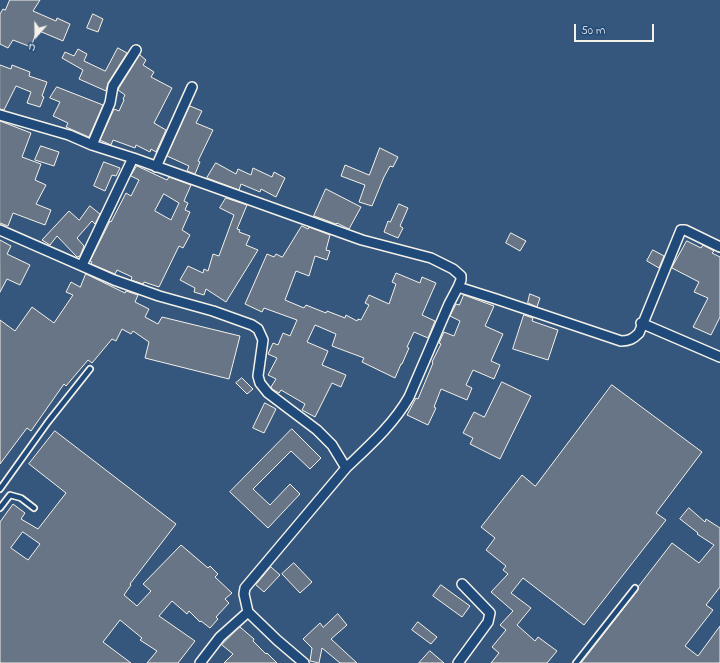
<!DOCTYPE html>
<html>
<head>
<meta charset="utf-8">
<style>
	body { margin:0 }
	#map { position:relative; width:720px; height:663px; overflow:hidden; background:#35577e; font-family:"Indie Flower",sans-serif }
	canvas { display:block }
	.north { position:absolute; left:16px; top:16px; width:40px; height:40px; -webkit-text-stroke:3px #1f4a7a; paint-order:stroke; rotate:200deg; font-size:11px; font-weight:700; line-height:16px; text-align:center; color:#f4f1e8 }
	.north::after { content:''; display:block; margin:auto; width:14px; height:18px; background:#f4f1e8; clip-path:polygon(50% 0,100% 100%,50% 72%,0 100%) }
	.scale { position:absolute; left:574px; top:24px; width:80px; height:18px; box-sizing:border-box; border:2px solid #f4f1e8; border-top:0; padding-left:5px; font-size:12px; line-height:14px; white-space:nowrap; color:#f4f1e8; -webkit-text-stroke:3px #1f4a7a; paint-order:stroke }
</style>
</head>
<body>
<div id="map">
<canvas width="720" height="663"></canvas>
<div class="north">U</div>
<div class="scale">50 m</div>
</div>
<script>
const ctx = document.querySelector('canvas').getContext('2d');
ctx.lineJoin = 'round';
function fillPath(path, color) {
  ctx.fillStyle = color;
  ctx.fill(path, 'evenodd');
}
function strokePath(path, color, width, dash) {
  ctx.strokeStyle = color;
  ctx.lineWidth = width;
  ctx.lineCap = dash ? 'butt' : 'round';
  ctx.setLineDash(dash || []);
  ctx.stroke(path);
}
const building = new Path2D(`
	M 10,0 L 40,0 L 33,11 L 56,21 L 57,18 L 70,24 L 63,41 L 37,30 L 31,47 L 13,40 L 8,48 L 0,44 L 0,14 L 3,9 L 5,10 Z
	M 93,14 L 103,19 L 98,32 L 87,28 Z
	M 118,48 L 127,53 L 108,83 L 106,91 L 79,79 L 83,70 L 62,58 L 65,52 L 74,56 L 78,49 L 87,54 L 84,61 L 105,71 Z
	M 140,55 L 146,60 L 143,65 L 154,72 L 151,77 L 172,88 L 154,123 L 166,130 L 156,152 L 151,149 L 150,152 L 136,145 L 135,148 L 113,140 L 111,145 L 100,140 L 114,109 L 119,111 L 124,100 L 123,99 L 125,95 L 118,90 L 119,88 Z
	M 0,65 L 11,69 L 12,65 L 30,72 L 29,76 L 47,82 L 42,96 L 44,97 L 40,107 L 27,103 L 31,92 L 16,86 L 4,110 L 0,109 Z
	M 57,87 L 103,105 L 89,137 L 66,127 L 68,123 L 53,116 L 60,102 L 50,98 Z
	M 190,106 L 202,111 L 196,123 L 213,130 L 198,161 L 200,162 L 195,174 L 187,171 L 189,166 L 167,156 Z
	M 0,121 L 31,133 L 22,157 L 41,164 L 35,180 L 46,185 L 36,204 L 51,210 L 45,225 L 13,213 L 8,226 L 0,223 Z
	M 41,146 L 59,152 L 54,166 L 35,160 Z
	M 380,148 L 398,157 L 393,167 L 390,166 L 384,177 L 372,206 L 359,202 L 365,185 L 341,176 L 345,165 L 369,175 Z
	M 104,162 L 120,168 L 116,176 L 112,175 L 105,191 L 94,186 Z
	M 216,163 L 236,174 L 238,169 L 251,175 L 253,168 L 272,177 L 274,172 L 285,178 L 276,197 L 261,189 L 260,192 L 241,184 L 239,190 L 207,178 Z
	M 137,166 L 167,180 L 169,177 L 191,185 L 184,201 L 188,203 L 185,210 L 190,212 L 182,230 L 190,235 L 183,248 L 179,246 L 159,287 L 144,282 L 143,284 L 131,280 L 132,277 L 117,270 L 115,274 L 91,264 L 92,262 L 90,261 L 110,221 L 111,222 L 126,193 L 131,196 L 139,180 L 131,176 ZM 164,194 L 179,203 L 171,220 L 155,211 Z
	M 326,189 L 361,207 L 349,229 L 337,223 L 336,224 L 314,216 Z
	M 226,198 L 247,205 L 237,229 L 240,230 L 239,232 L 250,236 L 246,245 L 258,250 L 226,302 L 206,289 L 204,295 L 194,292 L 195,288 L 180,280 L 188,266 L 203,273 L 204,269 L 208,271 L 213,254 L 219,256 L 234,215 L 220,208 Z
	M 399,204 L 408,208 L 400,226 L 403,228 L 398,238 L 384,232 L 388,221 L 390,222 Z
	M 90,206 L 100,214 L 95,224 L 92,221 L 77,238 L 84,246 L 80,256 L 77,257 L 57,236 L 50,245 L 42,240 L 69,211 L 79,220 Z
	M 302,226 L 308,229 L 309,227 L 330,235 L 326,250 L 330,251 L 327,260 L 315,256 L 309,276 L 296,271 L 285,300 L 304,308 L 306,305 L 326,313 L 327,311 L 345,318 L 346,315 L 357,321 L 358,319 L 361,320 L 369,305 L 365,303 L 369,295 L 389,304 L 396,284 L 392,282 L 396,273 L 420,283 L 422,277 L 436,283 L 422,315 L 435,321 L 428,338 L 414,332 L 407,347 L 409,348 L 402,364 L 401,364 L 395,378 L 362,362 L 364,358 L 332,346 L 336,334 L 315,325 L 307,342 L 328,351 L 322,365 L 346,375 L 341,387 L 332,383 L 315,417 L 302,410 L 305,404 L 281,390 L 279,393 L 272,389 L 271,387 L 276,379 L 268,375 L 277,358 L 268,354 L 273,343 L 278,345 L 283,333 L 290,336 L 297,320 L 264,308 L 262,312 L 245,304 L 267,254 L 274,257 L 276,254 L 282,257 Z
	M 511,233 L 526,241 L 520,251 L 506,243 Z
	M 0,240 L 11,246 L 7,254 L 30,265 L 20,285 L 7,279 L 0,292 Z
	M 687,241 L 701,248 L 703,245 L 714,251 L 712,253 L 720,257 L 720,317 L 711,335 L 693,327 L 708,298 L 694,292 L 699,282 L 672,268 Z
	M 653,250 L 664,256 L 659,268 L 647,261 Z
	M 86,274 L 125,293 L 126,291 L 138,295 L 135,302 L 149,309 L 145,317 L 158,324 L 162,317 L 240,336 L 229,379 L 145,358 L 149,342 L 133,331 L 131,334 L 122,329 L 116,341 L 112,339 L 92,363 L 88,360 L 66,386 L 64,384 L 31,431 L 27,428 L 0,464 L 0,320 L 15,331 L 32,307 L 54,323 L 73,295 L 66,292 L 71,282 L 80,287 Z
	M 530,294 L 540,298 L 537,307 L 528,303 Z
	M 464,295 L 494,306 L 485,326 L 503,334 L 491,361 L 500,365 L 494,379 L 473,370 L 466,385 L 472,388 L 467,400 L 441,389 L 434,407 L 436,408 L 428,425 L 407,415 L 416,398 L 418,399 L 433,363 L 432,362 L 441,344 L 439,343 L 444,332 L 454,336 L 460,321 L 450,316 L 456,304 L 459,305 Z
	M 524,315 L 533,318 L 532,321 L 558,330 L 548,360 L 513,349 Z
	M 242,378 L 253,389 L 247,394 L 236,383 Z
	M 502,382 L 531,396 L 500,459 L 470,444 L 473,438 L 463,433 L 474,412 L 484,417 Z
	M 612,385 L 702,452 L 656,513 L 666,520 L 584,625 L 523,578 L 511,593 L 531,608 L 517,625 L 535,641 L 538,637 L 557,651 L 547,663 L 491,663 L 499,653 L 492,647 L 506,630 L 500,625 L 513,611 L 491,592 L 508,574 L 503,570 L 506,566 L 486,550 L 495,538 L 481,527 L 522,475 L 535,486 Z
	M 265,403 L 276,409 L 264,433 L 253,428 Z
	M 292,429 L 321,458 L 310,469 L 291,451 L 253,489 L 270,505 L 290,484 L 300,494 L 268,528 L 230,492 Z
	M 55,431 L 176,524 L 130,584 L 131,585 L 124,595 L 137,606 L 151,591 L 143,584 L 181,545 L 208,568 L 210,566 L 218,574 L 215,577 L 232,593 L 225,599 L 229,603 L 216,617 L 218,619 L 210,628 L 201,621 L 200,622 L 189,611 L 187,614 L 172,601 L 159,616 L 195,641 L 178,663 L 147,663 L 157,651 L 140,640 L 142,638 L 120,620 L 103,642 L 131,663 L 0,663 L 0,522 L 13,504 L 25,513 L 21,519 L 38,529 L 66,493 L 29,464 ZM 23,532 L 40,544 L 28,560 L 11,548 Z
	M 689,508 L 705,522 L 706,519 L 720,528 L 720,587 L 706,605 L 713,610 L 685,646 L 698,656 L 720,626 L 720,663 L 581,663 L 638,590 L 638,587 L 672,543 L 699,563 L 714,545 L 697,534 L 698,533 L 680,519 Z
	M 294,563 L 312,582 L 300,593 L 282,574 Z
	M 271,567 L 280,575 L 264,592 L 256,585 Z
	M 441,585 L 470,606 L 462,617 L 433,596 Z
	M 338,614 L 347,625 L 331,639 L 357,663 L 340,663 L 322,648 L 319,663 L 310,661 L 312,648 L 303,639 L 320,623 L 323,627 Z
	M 418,622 L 437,637 L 431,644 L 412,630 Z
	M 240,627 L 254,639 L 253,641 L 266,654 L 267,653 L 277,663 L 224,663 L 233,654 L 222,645 Z
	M 430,651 L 444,663 L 419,663 Z`);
fillPath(building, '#677586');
strokePath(building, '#f4f1e8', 1);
const lane = new Path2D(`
	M 0,489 L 48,422 L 90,369
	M 0,508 L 10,495 L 21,498 L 34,508
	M 576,663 L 635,588`);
const street = new Path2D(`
	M 0,115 L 69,135 L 92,145 L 133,158 L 362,240 L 431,258 L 453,269 L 461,276 L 461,280 L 458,287
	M 92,145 L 110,103 L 113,86 L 136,50
	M 156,167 L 192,87
	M 0,230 L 114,280 L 159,296 L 213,311 L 252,325 L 258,329 L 263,340 L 258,376 L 260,383 L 268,393 L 317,430 L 332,445 L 346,468 L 245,588 L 244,594 L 248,612 L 220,637 L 200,663
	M 82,265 L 133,158
	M 641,323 L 720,357
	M 346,468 C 369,446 393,425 409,397 L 449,304 L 458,287 L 496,299 L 621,341 C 629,341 633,339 639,333 L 681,230 L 685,230 L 720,247
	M 248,612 L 277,640 L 304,663
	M 458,663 L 488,622 L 490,613 L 462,584`);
strokePath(lane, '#f4f1e8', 8);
strokePath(street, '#f4f1e8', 12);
strokePath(lane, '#1f4a7a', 4.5);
strokePath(street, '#1f4a7a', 9);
</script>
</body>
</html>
